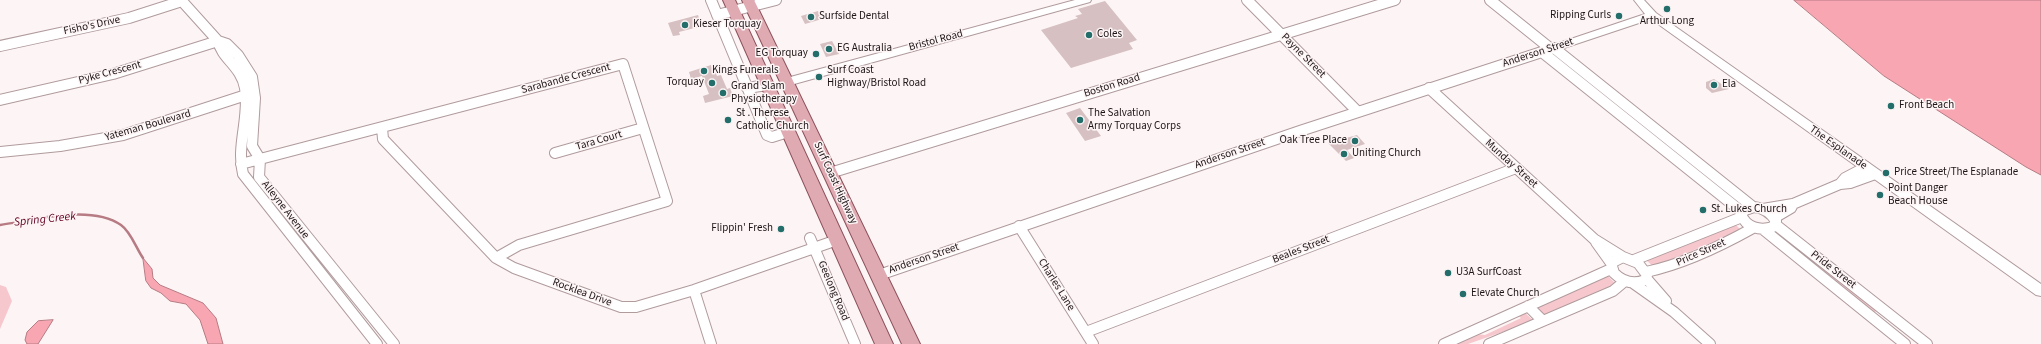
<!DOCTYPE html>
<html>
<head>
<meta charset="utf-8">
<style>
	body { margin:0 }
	canvas { display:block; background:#fdf4f5 }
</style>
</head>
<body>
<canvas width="2041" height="344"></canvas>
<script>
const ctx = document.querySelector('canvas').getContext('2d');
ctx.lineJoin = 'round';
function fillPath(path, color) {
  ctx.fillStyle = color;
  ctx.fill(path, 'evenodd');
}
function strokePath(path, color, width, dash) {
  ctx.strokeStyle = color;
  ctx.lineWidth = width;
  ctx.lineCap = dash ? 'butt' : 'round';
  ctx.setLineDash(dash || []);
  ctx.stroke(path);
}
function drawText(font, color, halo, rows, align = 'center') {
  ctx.font = font + ' "Source Sans 3",sans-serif';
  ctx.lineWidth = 3;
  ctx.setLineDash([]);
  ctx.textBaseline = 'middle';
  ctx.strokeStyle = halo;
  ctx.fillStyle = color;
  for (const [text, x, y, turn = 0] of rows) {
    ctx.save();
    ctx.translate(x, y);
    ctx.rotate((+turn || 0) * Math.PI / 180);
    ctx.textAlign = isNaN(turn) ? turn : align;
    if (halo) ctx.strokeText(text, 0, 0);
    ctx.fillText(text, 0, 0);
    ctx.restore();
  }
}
fillPath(new Path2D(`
	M 1734,223 L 1741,230 L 1654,267 L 1646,260 Z
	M 1778,231 L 1879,310 L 1872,313 L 1772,233 Z
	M 1608,276 L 1617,285 L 1544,315 L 1536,306 Z
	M 0,285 L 6,287 L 12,301 L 0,329 Z
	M 1524,312 L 1534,321 L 1468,344 L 1454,344 L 1477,334 L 1485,335 L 1521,318 L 1517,315 Z`), '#f6c8cd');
const water = new Path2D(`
	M 1794,0 L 2041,0 L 2041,175 L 2026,167 L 1884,76 Z
	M 143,258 L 152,269 L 153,278 L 160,285 L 203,303 L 216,318 L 223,344 L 208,344 L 200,320 L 186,304 L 170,301 L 161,293 L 151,288 L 146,281 Z
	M 53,320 L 38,344 L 27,344 L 25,340 L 27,332 L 38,321 Z`);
fillPath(water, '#f8a7b2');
strokePath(water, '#b67b83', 1);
strokePath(new Path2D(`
	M 0,225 C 34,220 91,204 121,225 C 131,232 136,248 143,258`), '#b67b83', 2.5);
fillPath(new Path2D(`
	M 1105,1 L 1137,40 L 1129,43 L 1133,49 L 1071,68 L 1041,30 L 1078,18 L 1075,16 L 1082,14 L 1078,9 Z
	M 818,11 L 822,19 L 805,24 L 801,16 Z
	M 698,15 L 702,26 L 679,32 L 680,35 L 673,36 L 668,23 Z
	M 832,41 L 839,54 L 826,57 L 820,44 Z
	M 711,65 L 712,68 L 714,67 L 717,76 L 721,75 L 727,89 L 730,88 L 733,96 L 705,103 L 703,96 L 709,94 L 702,76 L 691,79 L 689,72 Z
	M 1714,79 L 1729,89 L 1712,93 L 1706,88 L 1706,82 Z
	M 1080,108 L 1101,136 L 1085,141 L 1066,113 Z
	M 1357,135 L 1365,144 L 1347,150 L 1354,158 L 1346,161 L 1328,143 Z`), '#d6c0c2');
const minor = new Path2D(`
	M 181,0 L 218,41 C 222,59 241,66 245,88 C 250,117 236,145 243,174 L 377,344
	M 711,0 L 767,135 L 772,137 L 788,132
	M 1247,0 L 1358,112
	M 1490,0 L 1551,49
	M 717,15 L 776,0
	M 0,46 L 129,18 L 182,1
	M 1542,52 L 1742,212
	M 747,88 L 767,85
	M 1429,88 L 1594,239 L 1623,257
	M 0,100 L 113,74 L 218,41 L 227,44 L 238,55 L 252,77 L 255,98 L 252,146 L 260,159 L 259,177 L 394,344
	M 382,128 L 383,139 L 496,258 L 514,268 L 621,307 L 636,307 L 694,290 L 837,240
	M 0,152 L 60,146 L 123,135 L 246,95
	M 555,153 L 643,128
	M 241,164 L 623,64 L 667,201 L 519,245 L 496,258
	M 830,173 L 1395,0
	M 1840,184 L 1845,178 L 1866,167
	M 1754,207 C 1764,208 1771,213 1776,221 L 1773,227 C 1760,231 1746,228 1741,214 L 1745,210 Z
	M 1763,209 L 1793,204 L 1840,184 L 1850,183 L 1875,174
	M 1774,218 L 1791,208 L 1793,204
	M 1776,225 L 1927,344
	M 1019,226 L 1093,344
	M 1764,230 L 1905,344
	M 810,238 L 855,344
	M 1596,242 L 1611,263
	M 1623,257 L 1638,263 L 1647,275 L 1645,280 C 1633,285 1623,282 1614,273 L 1611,263 Z
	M 1634,260 L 1742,217
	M 1646,272 C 1684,264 1719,247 1753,228
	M 879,275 L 1300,131 L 1554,48 L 1753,207
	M 1646,278 L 1666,301
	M 1633,283 L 1674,312 L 1710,344
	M 694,290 L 711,344
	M 1528,306 L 1543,321
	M 1086,332 L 1516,168
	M 1444,344 L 1611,269
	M 1489,344 L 1613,291 L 1625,281`);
const tertiary = new Path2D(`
	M 1075,0 L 1091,0 L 1090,2 L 787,86 L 781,82 L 783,79 Z
	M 1634,0 L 1644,0 L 1656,13 L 2041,284 L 2041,296 L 2036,295 L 1651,19 L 1558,50 L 1554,51 L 1549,48 L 1550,46 L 1645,14 Z`);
const primary = new Path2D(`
	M 723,0 L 735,0 L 893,344 L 875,344 Z
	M 742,0 L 754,0 L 920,344 L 902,344 Z`);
strokePath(minor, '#b09b9d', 12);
strokePath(tertiary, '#b09b9d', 2);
strokePath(primary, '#8d515a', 2);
strokePath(minor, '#fff', 10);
fillPath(tertiary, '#fff');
fillPath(primary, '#dfaab2');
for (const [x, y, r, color] of [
	[1667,9,4,"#236e6a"],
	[1619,16,4,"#236e6a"],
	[811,17,4,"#236e6a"],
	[685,25,4,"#236e6a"],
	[1089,35,4,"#236e6a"],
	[829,49,4,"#236e6a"],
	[816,54,4,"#236e6a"],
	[704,71,4,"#236e6a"],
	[819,77,4,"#236e6a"],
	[712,83,4,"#236e6a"],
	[1714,85,4,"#236e6a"],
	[723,93,4,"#236e6a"],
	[1891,106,4,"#236e6a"],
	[728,120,4,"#236e6a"],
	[1080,120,4,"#236e6a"],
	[1355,141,4,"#236e6a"],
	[1344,154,4,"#236e6a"],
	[1886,173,4,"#236e6a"],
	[1880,195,4,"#236e6a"],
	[1703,210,4,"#236e6a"],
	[781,229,4,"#236e6a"],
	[1448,273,4,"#236e6a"],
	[1463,294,4,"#236e6a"]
]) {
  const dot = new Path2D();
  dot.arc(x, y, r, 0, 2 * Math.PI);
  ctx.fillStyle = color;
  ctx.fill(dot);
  strokePath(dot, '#fdf4f5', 1.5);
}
drawText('11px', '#1d1516', '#fdf4f5', [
	["Ripping Curls",1611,16,"right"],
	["Surfside Dental",819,17],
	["Arthur Long",1667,22,"center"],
	["Kieser Torquay",693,25],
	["Coles",1097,35],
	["EG Australia",837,49],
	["EG Torquay",808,54,"right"],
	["Kings Funerals",712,71],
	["Surf Coast",827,71],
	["Highway/Bristol Road",827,84],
	["Torquay",704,83,"right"],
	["Ela",1722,85],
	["Grand Slam",731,87],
	["Physiotherapy",731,100],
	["Front Beach",1899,106],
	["St . Therese",736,114],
	["Catholic Church",736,127],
	["The Salvation",1088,114],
	["Army Torquay Corps",1088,127],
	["Oak Tree Place",1347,141,"right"],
	["Uniting Church",1352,154],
	["Price Street/The Esplanade",1894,173],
	["Point Danger",1888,189],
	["Beach House",1888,202],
	["St. Lukes Church",1711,210],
	["Flippin' Fresh",773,229,"right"],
	["U3A SurfCoast",1456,273],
	["Elevate Church",1471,294]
], 'left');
drawText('11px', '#1d1516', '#fdf4f5', [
	["Fisho's Drive",92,26,-12],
	["Bristol Road",936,41,-15],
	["Anderson Street",1538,53,-18],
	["Payne Street",1303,56,45],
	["Pyke Crescent",110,73,-15],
	["Sarabande Crescent",566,79,-15],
	["Boston Road",1112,86,-17],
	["Yateman Boulevard",148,126,-16],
	["Tara Court",599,141,-16],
	["The Esplanade",1838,148,35],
	["Anderson Street",1230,154,-19],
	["Munday Street",1511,164,42],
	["Surf Coast Highway",835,183,65],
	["Alleyne Avenue",285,210,52],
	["Beales Street",1301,250,-21],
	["Price Street",1701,253,-24],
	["Anderson Street",924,259,-19],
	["Pride Street",1833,270,38],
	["Charles Lane",1056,285,58],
	["Geelong Road",833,291,67],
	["Rocklea Drive",582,293,20]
]);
drawText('italic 12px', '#620022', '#fdf4f5', [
	["Spring Creek",45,220,-6]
]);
</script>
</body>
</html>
